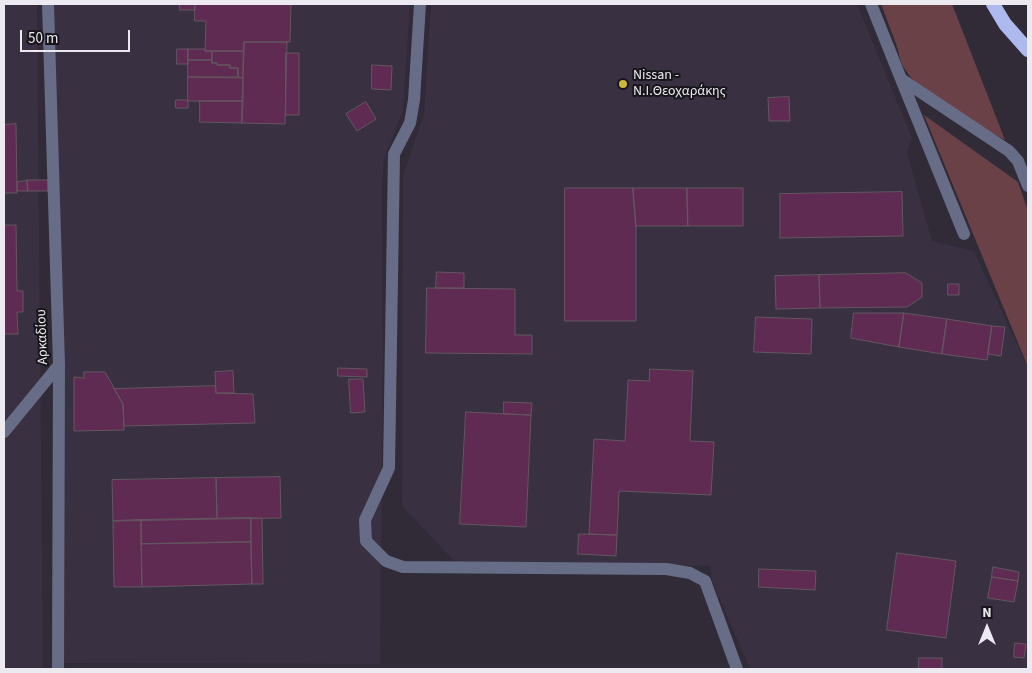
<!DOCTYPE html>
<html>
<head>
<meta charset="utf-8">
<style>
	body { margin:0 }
	#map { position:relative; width:1032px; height:673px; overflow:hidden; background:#302b37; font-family:"Source Sans 3",sans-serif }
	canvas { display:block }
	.frame { position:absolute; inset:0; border:5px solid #ede9f1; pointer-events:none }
	.north { position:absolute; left:962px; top:603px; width:50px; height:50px; -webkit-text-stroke:4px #17141a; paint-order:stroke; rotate:0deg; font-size:14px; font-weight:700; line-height:20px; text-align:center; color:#ede9f1 }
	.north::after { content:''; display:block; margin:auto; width:18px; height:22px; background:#ede9f1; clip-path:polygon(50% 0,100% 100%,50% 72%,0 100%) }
	.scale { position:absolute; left:20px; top:30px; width:110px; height:22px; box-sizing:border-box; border:2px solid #ede9f1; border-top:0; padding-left:6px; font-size:15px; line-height:18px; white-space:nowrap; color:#ede9f1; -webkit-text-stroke:4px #17141a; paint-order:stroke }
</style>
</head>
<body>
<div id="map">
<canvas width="1032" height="673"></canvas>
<div class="frame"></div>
<div class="north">N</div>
<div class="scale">50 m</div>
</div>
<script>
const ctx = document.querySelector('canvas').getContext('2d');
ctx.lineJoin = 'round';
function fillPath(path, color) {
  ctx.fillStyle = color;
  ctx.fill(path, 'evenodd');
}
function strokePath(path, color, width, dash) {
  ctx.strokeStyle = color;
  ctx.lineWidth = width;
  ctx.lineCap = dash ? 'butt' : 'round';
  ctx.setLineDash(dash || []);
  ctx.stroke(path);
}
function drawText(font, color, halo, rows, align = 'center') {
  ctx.font = font + ' "Source Sans 3",sans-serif';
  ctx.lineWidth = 4;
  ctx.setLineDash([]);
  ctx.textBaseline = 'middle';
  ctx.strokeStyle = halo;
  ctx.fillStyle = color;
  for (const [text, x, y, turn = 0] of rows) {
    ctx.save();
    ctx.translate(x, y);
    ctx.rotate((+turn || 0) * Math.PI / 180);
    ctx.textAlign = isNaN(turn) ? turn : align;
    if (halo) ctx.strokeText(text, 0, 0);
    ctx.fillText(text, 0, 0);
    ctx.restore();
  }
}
fillPath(new Path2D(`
	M 4,4 L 37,4 L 43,669 L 4,669 Z
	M 54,4 L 410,4 L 403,110 L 384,159 L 382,190 L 383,357 L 380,664 L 63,663 L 60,237 Z
	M 431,4 L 857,4 L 912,138 L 907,153 L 932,241 L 974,251 L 1028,368 L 1028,669 L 750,669 L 712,581 L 710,566 L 455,562 L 402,506 L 403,176 L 424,114 Z`), '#393042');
fillPath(new Path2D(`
	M 881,4 L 952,4 L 1005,140 C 974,123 920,97 903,66 C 899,59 899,51 896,44 C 891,30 886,17 881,4 Z
	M 924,115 L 1018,182 L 1028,211 L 1028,367 Z`), '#6b4148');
const building = new Path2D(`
	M 180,4 L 195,4 L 195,10 L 180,10 Z
	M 195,4 L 291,4 L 290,42 L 244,42 L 244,51 L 205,51 L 206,21 L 195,21 Z
	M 244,42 L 287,42 L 285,124 L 242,123 Z
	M 177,49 L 188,49 L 188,64 L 177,64 Z
	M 188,49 L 205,49 L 205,51 L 212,51 L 212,60 L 188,60 Z
	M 212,51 L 244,51 L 243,78 L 238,77 L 238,68 L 230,68 L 230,65 L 217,65 L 217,63 L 212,63 Z
	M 286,53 L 299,53 L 299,115 L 286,115 Z
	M 188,60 L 212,60 L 212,63 L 217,63 L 217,65 L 230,65 L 230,68 L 238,68 L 238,77 L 188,77 Z
	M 372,65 L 392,66 L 391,90 L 372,89 Z
	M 188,77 L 243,78 L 243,101 L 188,101 Z
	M 789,97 L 790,121 L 769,121 L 768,98 Z
	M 176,100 L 188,100 L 188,108 L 176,108 Z
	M 200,101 L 243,101 L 242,123 L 200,122 Z
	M 366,102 L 376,119 L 357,131 L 346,114 Z
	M 16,124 L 17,193 L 4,193 L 4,125 Z
	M 27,180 L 48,180 L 48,191 L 28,191 Z
	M 27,181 L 28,191 L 17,191 L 17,182 Z
	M 565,188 L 633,188 L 636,226 L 636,321 L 565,321 Z
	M 633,188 L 687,188 L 688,226 L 636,226 Z
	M 687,188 L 743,188 L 743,226 L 688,226 Z
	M 902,192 L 903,236 L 780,238 L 780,194 Z
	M 4,225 L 16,225 L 17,291 L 23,291 L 23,312 L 17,312 L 18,334 L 4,334 Z
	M 437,272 L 464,273 L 464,288 L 436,288 Z
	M 906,273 L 922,283 L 922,297 L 907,307 L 820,308 L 819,275 Z
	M 819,275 L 820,308 L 776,309 L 775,276 Z
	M 948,284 L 959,284 L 959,295 L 948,295 Z
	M 427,288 L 515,289 L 515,335 L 532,335 L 532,354 L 426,353 Z
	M 854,313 L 904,313 L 899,347 L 851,338 Z
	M 904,313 L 947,319 L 942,354 L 899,347 Z
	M 756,317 L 812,319 L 811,354 L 754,352 Z
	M 947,319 L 992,326 L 987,360 L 942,354 Z
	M 992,326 L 1005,327 L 1001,356 L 988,354 Z
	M 338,368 L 367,369 L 367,377 L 338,376 Z
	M 650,369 L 693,371 L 690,441 L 714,442 L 711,495 L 619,491 L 617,535 L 589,534 L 594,439 L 625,441 L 628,380 L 649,381 Z
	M 233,371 L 234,393 L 216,393 L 215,372 Z
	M 84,372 L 105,372 L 123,404 L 124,430 L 74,431 L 74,377 L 84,378 Z
	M 349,379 L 363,379 L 365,412 L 351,413 Z
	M 215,386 L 216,393 L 253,394 L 255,423 L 124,426 L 123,404 L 114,389 Z
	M 504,402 L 532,403 L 531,415 L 504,414 Z
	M 466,412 L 531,415 L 526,527 L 460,524 Z
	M 280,477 L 281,518 L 217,519 L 216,478 Z
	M 216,478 L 217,519 L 113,521 L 112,480 Z
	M 251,518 L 262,518 L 263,584 L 252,584 Z
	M 251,518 L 251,542 L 141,544 L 141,520 Z
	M 141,520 L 142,587 L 114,587 L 113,521 Z
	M 579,534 L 617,535 L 616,556 L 578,554 Z
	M 251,542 L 252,584 L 142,587 L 141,544 Z
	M 897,553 L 956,561 L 946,638 L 887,630 Z
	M 993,567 L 1019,572 L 1018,581 L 992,577 Z
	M 759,569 L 816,571 L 815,590 L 759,587 Z
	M 992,577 L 1018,581 L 1014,602 L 988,598 Z
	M 1015,643 L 1026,644 L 1024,658 L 1014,657 Z
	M 919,658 L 942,658 L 942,669 L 919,669 Z`);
fillPath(building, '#5f2b52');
strokePath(building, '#645660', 1);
strokePath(new Path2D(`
	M 48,4 L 59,365 L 58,669
	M 420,4 L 414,100 L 410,123 L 394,154 L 389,468 L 365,520 L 366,541 L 386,561 L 403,567 L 666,569 L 690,573 L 705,581 L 737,669
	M 871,4 L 901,79 L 1009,151 L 1018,161 L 1028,186
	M 901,79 L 964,234
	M 4,432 L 59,365`), '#676d87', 12);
strokePath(new Path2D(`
	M 993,4 L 1005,24 L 1028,50`), '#aeb9ee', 14);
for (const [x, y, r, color] of [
	[623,84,5,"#cbba39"]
]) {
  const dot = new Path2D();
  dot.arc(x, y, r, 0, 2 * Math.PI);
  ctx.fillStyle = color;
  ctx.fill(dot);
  strokePath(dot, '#17141a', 2);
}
drawText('14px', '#ede9f1', '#17141a', [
	["Nissan -",633,76],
	["Ν.Ι.Θεοχαράκης",633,92]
], 'left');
drawText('14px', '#ede9f1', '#17141a', [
	["Αρκαδίου",43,337,-92]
]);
</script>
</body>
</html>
